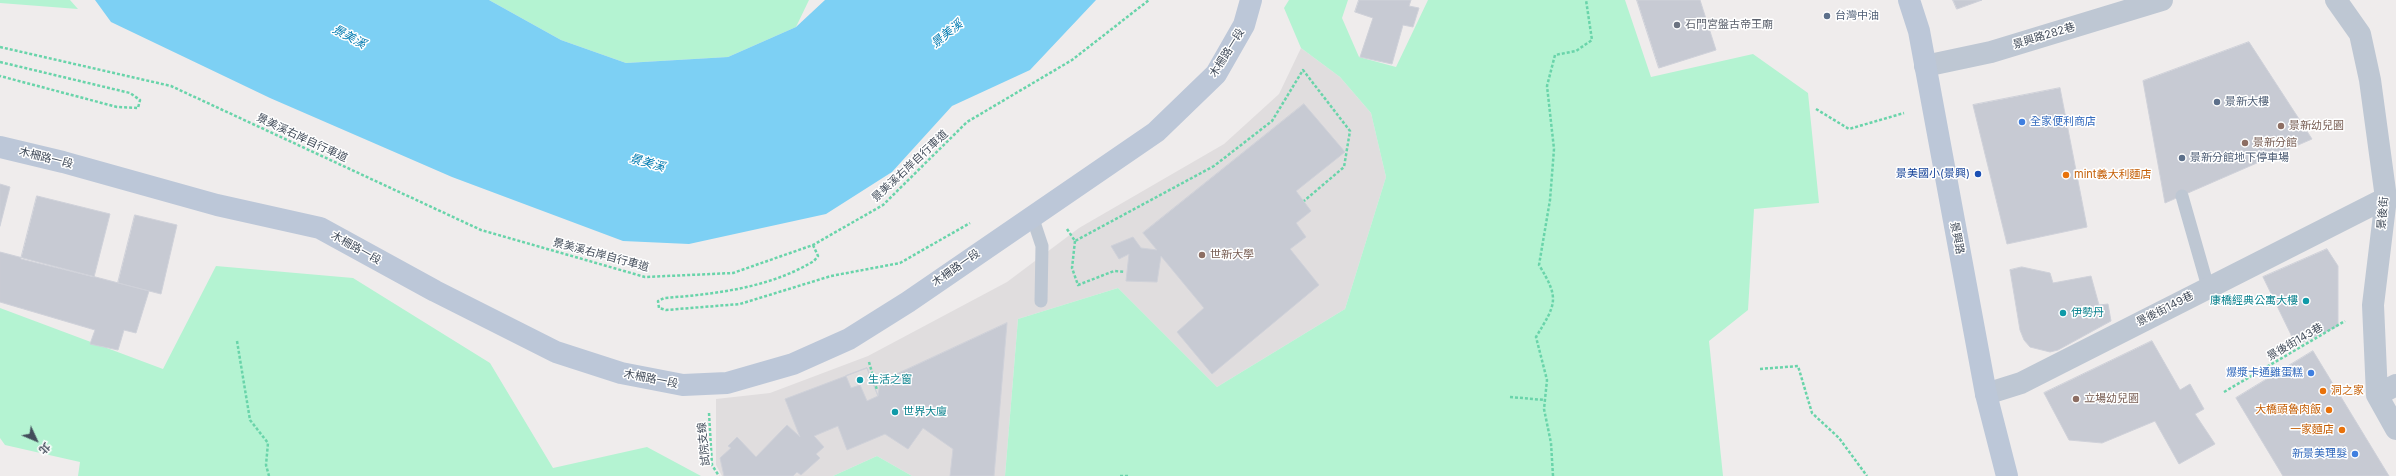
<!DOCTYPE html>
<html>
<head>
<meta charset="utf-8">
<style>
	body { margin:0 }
	#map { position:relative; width:2396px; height:476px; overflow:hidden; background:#efecec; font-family:Inter,"Noto Sans TC",sans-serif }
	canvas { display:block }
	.north { position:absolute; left:16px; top:420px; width:40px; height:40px; -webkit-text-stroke:3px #fff; paint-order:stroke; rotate:134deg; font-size:11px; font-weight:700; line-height:16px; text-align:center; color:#434d5b }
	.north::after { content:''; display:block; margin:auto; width:14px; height:18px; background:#434d5b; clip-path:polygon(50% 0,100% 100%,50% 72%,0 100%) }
</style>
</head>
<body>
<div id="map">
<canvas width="2396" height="476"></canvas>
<div class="north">北</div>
</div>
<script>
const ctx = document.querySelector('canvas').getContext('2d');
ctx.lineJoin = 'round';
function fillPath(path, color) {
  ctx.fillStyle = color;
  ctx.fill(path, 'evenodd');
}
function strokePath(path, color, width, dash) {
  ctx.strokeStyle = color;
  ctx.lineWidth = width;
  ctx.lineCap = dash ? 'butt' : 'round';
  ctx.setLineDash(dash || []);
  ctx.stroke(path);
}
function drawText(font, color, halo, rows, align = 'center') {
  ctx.font = font + ' Inter,"Noto Sans TC",sans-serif';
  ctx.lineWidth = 3;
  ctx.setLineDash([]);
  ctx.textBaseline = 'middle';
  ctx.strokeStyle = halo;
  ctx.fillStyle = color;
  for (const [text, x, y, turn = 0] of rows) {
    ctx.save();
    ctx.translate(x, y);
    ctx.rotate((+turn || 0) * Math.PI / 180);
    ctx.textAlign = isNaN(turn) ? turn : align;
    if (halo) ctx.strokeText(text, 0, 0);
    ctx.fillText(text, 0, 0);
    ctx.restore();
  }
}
fillPath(new Path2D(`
	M 1301,48 L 1340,77 L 1371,113 L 1386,177 L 1345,309 L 1217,387 L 1118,288 L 1018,319 L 1005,476 L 912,476 L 877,456 L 833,476 L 722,476 L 716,465 L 716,399 L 770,393 L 868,356 L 1007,282 L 1079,228 L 1224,144 L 1279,94 Z`), '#e0ddde');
fillPath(new Path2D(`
	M 0,0 L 70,0 L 78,9 L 0,3 Z
	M 489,0 L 809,0 L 796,27 L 728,57 L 626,63 L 561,40 Z
	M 1289,0 L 1348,0 L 1342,18 L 1359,57 L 1396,67 L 1428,0 L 1625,0 L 1651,77 L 1753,54 L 1808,93 L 1819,203 L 1754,209 L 1748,310 L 1709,341 L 1723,476 L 1005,476 L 1018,319 L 1118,288 L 1217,387 L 1345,309 L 1386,177 L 1371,113 L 1340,77 L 1301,48 L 1284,8 Z
	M 216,266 L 353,278 L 490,363 L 553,468 L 647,447 L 701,476 L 78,476 L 80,462 L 5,445 L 0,438 L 0,308 L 163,369 Z
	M 877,456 L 912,476 L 833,476 Z`), '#b4f3d2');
fillPath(new Path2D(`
	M 95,0 L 489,0 L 561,40 L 626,63 L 728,57 L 796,27 L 825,0 L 1096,0 L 1030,70 L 952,106 L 892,172 L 826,214 L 689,244 L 623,241 L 452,177 L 270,98 L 111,22 Z`), '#7dd0f4');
const building = new Path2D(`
	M 1359,0 L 1411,0 L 1409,6 L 1419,8 L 1413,27 L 1403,25 L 1392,64 L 1360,57 L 1373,18 L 1355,12 Z
	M 1637,0 L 1700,0 L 1716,50 L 1659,68 Z
	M 1953,0 L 1982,0 L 1957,9 Z
	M 2249,42 L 2312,139 L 2165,203 L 2143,81 Z
	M 2060,88 L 2087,227 L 2007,244 L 1973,105 Z
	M 1304,104 L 1345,152 L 1296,191 L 1311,211 L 1296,223 L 1306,237 L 1290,249 L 1319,285 L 1212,374 L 1177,332 L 1204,308 L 1161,256 L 1157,282 L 1126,281 L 1129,254 L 1119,259 L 1111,246 L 1133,237 L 1141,248 L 1157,250 L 1143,233 Z
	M 0,184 L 10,187 L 0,226 Z
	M 37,196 L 110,214 L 94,277 L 21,259 Z
	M 135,215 L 177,225 L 161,294 L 118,283 Z
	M 2327,249 L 2338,266 L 2338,326 L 2296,345 L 2263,277 Z
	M 0,252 L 149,291 L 136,333 L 124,330 L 118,350 L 90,344 L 95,330 L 0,302 Z
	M 2022,267 L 2050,273 L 2053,283 L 2091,276 L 2099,305 L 2108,304 L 2111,321 L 2058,350 L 2050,352 L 2030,347 L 2024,340 L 2020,330 L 2010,270 Z
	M 1007,323 L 994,476 L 950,476 L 953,449 L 923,428 L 908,449 L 885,434 L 847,450 L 838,426 L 814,436 L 824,447 L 816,454 L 820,458 L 801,475 L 797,472 L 793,476 L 724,476 L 720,458 L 731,448 L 728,446 L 737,437 L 756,457 L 787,425 L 800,437 L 785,399 L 867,368 L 878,396 L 880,382 Z
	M 2152,341 L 2180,390 L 2190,384 L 2204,409 L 2195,414 L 2215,444 L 2179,464 L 2155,421 L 2102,443 L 2069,440 L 2044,393 Z
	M 2313,351 L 2389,476 L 2283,476 L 2236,398 Z
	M 867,368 L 878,396 L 867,401 L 860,385 L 851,388 L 846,376 Z`);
fillPath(building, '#c7cad3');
strokePath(building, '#cfd1d9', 1);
strokePath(new Path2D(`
	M 0,47 L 171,86 L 481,230 L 645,277 L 733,273 L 813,245 L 883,205 L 967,122 L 1072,60 L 1149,0
	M 0,62 L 130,93 L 140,100 L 138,108 L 117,107 L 0,76
	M 1816,109 L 1849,129 L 1904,113
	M 1067,229 L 1075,241 L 1214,166 L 1272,121 L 1303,70 L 1350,131 L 1344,167 L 1304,201
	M 1075,241 L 1072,268 L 1078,285 L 1114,271 L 1125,272
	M 813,245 L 818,256 L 814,261 C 769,288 716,294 664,298 L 658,301 L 659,308 L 666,310 L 740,304 L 831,276 L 900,263 L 970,223
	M 237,341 L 250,420 L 268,443 L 266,465 L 269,476
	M 869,362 L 877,390
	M 1760,369 L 1798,366 L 1812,413 L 1839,438 L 1867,476
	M 2224,392 L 2345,321
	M 1510,397 L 1545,400
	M 709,413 L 712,465 L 719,476
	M 1120,476 L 1129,476
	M 1553,476 L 1551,443 L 1544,409 L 1547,380 L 1536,337 C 1556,304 1560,299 1539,265 L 1550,200 L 1554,149 L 1547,86 L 1555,55 L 1576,51 L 1592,40 L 1586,0`), '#69d4aa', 2.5, [3, 2]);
strokePath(new Path2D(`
	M 2182,196 L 2208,287
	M 1032,216 L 1042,246 L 1041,301`), '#bec7d3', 13);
strokePath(new Path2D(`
	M 2336,0 L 2360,34 L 2370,80 L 2386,198 L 2373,305 L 2377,395 L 2396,429
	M 1925,66 L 1991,52 L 2162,0
	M 1986,394 L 2021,383 L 2386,198
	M 2377,395 L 2396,385`), '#bec7d3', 22);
strokePath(new Path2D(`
	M 1909,0 L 1919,31 L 1986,394 L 2007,476
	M 0,147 L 63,162 L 217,205 L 320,228 L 435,291 L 556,352 L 621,373 L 683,385 L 727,383 L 793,364 L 849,339 L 908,302 L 1156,132 L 1216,74 L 1244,25 L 1251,0`), '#bcc7d8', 22);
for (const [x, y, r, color] of [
	[1827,16,4,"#5c6f8a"],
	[1677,25,4,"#6b7280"],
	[2217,102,4,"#5c6f8a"],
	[2022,122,4,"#3f7fe0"],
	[2281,126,4,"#8d6e63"],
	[2245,143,4,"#8d6e63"],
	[2182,158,4,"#5c6f8a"],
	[1978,174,4,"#1a4fb4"],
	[2066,175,4,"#e8710a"],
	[1202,255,4,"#8d6e63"],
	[2306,301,4,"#0f9aa8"],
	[2063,313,4,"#0f9aa8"],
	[2311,373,4,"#3f7fe0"],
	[860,380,4,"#0f9aa8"],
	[2323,391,4,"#e8710a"],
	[2076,399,4,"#8d6e63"],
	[2329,410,4,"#e8710a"],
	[895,412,4,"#0f9aa8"],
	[2342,430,4,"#e8710a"],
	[2355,454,4,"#3f7fe0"]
]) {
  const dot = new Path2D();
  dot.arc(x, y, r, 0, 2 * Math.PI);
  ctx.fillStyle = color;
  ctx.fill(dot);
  strokePath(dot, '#fff', 1.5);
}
drawText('11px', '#4e5e75', '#fff', [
	["台灣中油",1835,16],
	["景新大樓",2225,102],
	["景新分館地下停車場",2190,158]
], 'left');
drawText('11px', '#5b616d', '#fff', [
	["石門宮盤古帝王廟",1685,25]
], 'left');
drawText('11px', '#434d5b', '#fff', [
	["景興路282巷",2044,36,-17],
	["木柵路一段",1227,53,-58],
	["景美溪右岸自行車道",302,138,25],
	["木柵路一段",46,158,14],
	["景美溪右岸自行車道",910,166,-43],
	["景後街",2383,213,-85],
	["景興路",1957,238,79],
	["木柵路一段",356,248,29],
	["景美溪右岸自行車道",601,255,15],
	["木柵路一段",956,268,-35],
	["景後街149巷",2165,309,-27],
	["景後街143巷",2295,342,-30],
	["木柵路一段",651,379,11],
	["試院支線",704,444,-96]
]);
drawText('11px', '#366cbe', '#fff', [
	["全家便利商店",2030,122,"left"],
	["爆漿卡通雞蛋糕",2303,373],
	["新景美理髮",2347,454]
], 'right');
drawText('11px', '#785e54', '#fff', [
	["景新幼兒園",2289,126],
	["景新分館",2253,143],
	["世新大學",1210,255],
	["立場幼兒園",2084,399]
], 'left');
drawText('11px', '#164399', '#fff', [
	["景美國小(景興)",1970,174]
], 'right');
drawText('11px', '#c56008', '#fff', [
	["mint義大利麵店",2074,175],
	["洞之家",2331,391],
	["大橋頭魯肉飯",2321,410,"right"],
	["一家麵店",2334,430,"right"]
], 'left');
drawText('11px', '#0d838f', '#fff', [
	["康橋經典公寓大樓",2298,301,"right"],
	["伊勢丹",2071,313],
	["生活之窗",868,380],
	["世界大廈",903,412]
], 'left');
drawText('italic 12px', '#007bb1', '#fff', [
	["景美溪",947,34,-39],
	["景美溪",349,37,28],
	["景美溪",647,163,16]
]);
</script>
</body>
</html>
